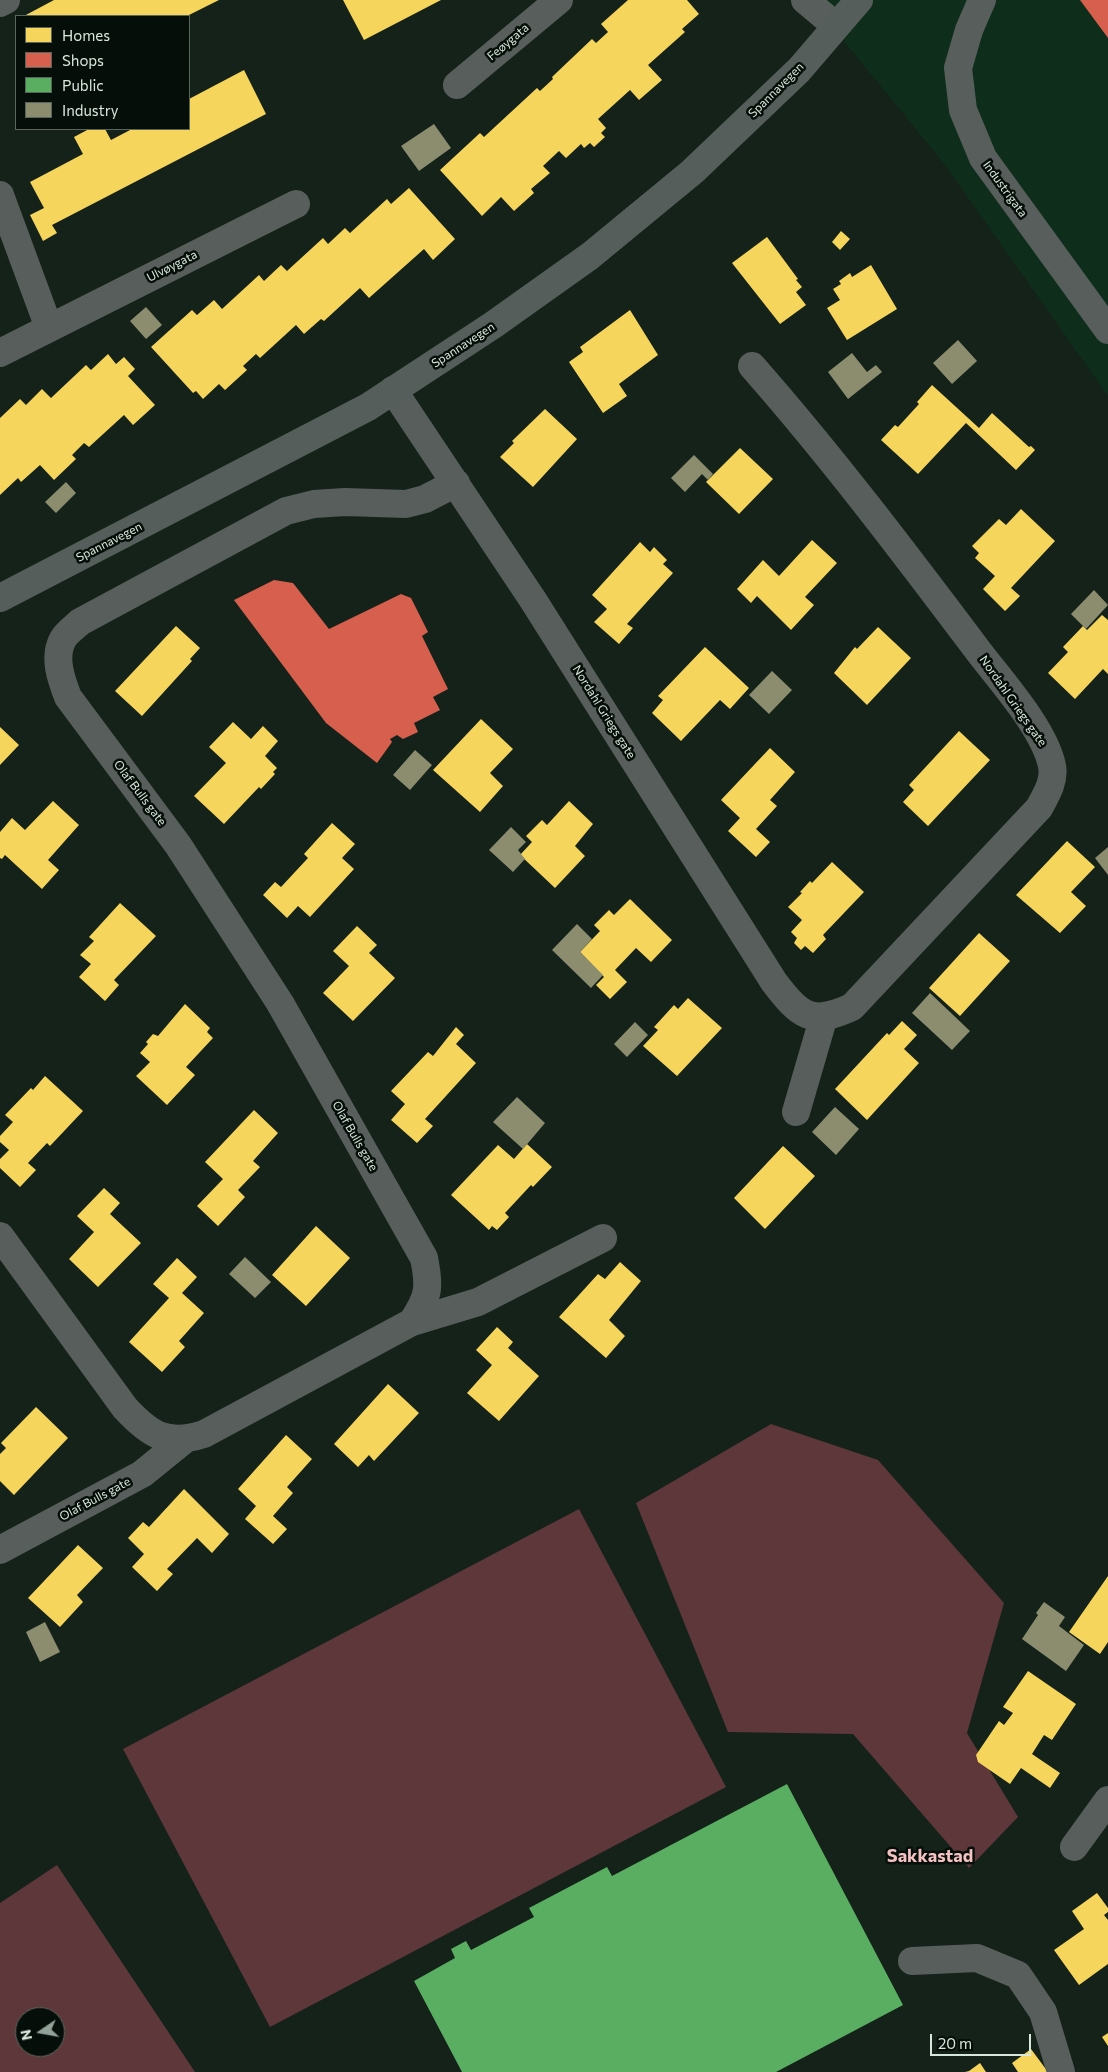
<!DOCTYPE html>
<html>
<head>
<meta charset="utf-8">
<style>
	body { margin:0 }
	#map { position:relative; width:1108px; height:2072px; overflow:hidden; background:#14221a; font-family:Commissioner,sans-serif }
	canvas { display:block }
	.legend { position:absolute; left:15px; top:15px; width:175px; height:115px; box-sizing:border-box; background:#050e08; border:1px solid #59655d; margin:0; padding:6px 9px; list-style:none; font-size:15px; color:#d8e7dc }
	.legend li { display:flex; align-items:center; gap:10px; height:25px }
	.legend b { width:25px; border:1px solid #59655d }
	.north { position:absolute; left:15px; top:2007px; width:50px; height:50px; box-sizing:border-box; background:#050e08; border:1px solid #59655d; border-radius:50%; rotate:258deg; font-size:14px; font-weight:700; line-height:20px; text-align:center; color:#d8e7dc }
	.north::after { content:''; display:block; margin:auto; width:18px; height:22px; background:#93a298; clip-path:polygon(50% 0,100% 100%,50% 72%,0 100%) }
	.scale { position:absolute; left:930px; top:2034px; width:101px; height:22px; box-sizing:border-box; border:2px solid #d8e7dc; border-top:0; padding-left:6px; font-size:15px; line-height:18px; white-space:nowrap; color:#d8e7dc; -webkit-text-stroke:4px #050e08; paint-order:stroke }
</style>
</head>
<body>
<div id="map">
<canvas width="1108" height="2072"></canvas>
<ul class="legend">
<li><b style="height:14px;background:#f6d55c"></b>Homes</li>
<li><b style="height:14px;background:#d6604d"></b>Shops</li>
<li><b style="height:14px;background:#5aae61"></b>Public</li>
<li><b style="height:14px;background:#8c8c6e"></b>Industry</li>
</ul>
<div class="north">N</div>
<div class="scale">20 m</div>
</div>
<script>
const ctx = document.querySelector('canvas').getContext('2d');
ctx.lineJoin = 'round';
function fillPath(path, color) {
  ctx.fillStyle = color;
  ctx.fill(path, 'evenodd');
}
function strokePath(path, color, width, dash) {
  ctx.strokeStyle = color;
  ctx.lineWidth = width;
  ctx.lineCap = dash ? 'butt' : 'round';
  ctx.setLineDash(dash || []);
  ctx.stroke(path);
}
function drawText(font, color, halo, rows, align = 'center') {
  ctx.font = font + ' Commissioner,sans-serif';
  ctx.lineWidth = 5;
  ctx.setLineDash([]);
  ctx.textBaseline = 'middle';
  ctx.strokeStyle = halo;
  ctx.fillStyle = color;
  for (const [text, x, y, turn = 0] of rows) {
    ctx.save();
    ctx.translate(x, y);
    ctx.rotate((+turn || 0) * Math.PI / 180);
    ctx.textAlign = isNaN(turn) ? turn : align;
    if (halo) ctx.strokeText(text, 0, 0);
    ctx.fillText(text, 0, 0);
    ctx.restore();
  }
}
fillPath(new Path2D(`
	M 798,0 L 1108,0 L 1108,396 L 945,165 L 839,35 Z`), '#0e2d1b');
fillPath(new Path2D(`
	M 771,1424 L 878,1460 L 1004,1603 L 967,1733 L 1018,1817 L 969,1868 L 853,1734 L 728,1732 L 636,1503 Z
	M 579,1509 L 726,1787 L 270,2027 L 123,1749 Z
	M 57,1865 L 195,2072 L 0,2072 L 0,1903 ZM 25,2017 L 55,2017 L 55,2047 L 25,2047 Z`), '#5d3739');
fillPath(new Path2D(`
	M 54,0 L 219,0 L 187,16 L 24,16 Z
	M 343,0 L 441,0 L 364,40 Z
	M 628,0 L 687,0 L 699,14 L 682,29 L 685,32 L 648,65 L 662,80 L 639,100 L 630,90 L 598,119 L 606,128 L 601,133 L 605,137 L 594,147 L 590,143 L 584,148 L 581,144 L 566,158 L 559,151 L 543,166 L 550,173 L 531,189 L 534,193 L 514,211 L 501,197 L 482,216 L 440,170 L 480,133 L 484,137 L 537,88 L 540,91 L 553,79 L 552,77 L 592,39 L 596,43 L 608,32 L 601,24 Z
	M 244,70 L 266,114 L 52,225 L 57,233 L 43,241 L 30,215 L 44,208 L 30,182 L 83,154 L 74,137 L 89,129 L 105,129 L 111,140 L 132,129 L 189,129 L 189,99 Z
	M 409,188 L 455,239 L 433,260 L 424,249 L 369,298 L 360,288 L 324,321 L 321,319 L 304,334 L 296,325 L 260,358 L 256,354 L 243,366 L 247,370 L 225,390 L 219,384 L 203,399 L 196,391 L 193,393 L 151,347 L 192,310 L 197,315 L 214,300 L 222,309 L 259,275 L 264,281 L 281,265 L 287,271 L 323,238 L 328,244 L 345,228 L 350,233 L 387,199 L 391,204 Z
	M 841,231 L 850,239 L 840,250 L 832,242 Z
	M 767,237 L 798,279 L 796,280 L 802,287 L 796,292 L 806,305 L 780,324 L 732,263 Z
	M 871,265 L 897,309 L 847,340 L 827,308 L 840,300 L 833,289 L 841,284 L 839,281 L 850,273 L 852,277 Z
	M 630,310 L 658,355 L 619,384 L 627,396 L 603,413 L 569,362 L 583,352 L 580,347 Z
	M 108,354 L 116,364 L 124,357 L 135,369 L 128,376 L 155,405 L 133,425 L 124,415 L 89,447 L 84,443 L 72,455 L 76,459 L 54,480 L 40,465 L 21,482 L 18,478 L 0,495 L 0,418 L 20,399 L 26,405 L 42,389 L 51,398 L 86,365 L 91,370 Z
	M 932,385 L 979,428 L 992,413 L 1029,447 L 1031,446 L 1035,450 L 1016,470 L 966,423 L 918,474 L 881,440 L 895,425 L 898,427 L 919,404 L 917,402 Z
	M 545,409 L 577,439 L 533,487 L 500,457 L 514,443 L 512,441 Z
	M 740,448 L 773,479 L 739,514 L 706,482 Z
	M 1021,509 L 1055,541 L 1011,588 L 1020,596 L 1005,611 L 983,589 L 995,576 L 975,558 L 979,553 L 972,546 L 999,519 L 1006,525 Z
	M 812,540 L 837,563 L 805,597 L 814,605 L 791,630 L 757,596 L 751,603 L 737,589 L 763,560 L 779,576 Z
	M 640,542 L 650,552 L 654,547 L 667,560 L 663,564 L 673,573 L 627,624 L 633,628 L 619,644 L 594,622 L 607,609 L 592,595 Z
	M 1102,615 L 1108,620 L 1108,674 L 1103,669 L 1075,699 L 1048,673 L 1068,652 L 1063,647 L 1083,626 L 1087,630 Z
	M 176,626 L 200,648 L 190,659 L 192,661 L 142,716 L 115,691 Z
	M 878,627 L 911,658 L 867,705 L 834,673 L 855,647 L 857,649 Z
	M 705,647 L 749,688 L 730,709 L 720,700 L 681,741 L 652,713 L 663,700 L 658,696 Z
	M 481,719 L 513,749 L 490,773 L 503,786 L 480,812 L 433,770 Z
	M 233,722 L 251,739 L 263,726 L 278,741 L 265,756 L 277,768 L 273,772 L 275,774 L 261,789 L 259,787 L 224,824 L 194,796 L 226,763 L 209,747 Z
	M 0,727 L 19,745 L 0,765 Z
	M 959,731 L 990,760 L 928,826 L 903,802 L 914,790 L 909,785 Z
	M 770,748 L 795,772 L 770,800 L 777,806 L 756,829 L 770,842 L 756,857 L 728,831 L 740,818 L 721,800 Z
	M 53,801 L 79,825 L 48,860 L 59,870 L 42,889 L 5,855 L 2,859 L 0,858 L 0,832 L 12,818 L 25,830 Z
	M 569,801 L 593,824 L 575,846 L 585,856 L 555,888 L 520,855 L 532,842 L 526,836 L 542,820 L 547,825 Z
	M 332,823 L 355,844 L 342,858 L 354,869 L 310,917 L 298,906 L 287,918 L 263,895 L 275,882 L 281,887 L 308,858 L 304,854 Z
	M 1067,841 L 1095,867 L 1071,892 L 1086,906 L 1060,933 L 1016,895 Z
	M 832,862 L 864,892 L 823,935 L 826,939 L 813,953 L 805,946 L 801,950 L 794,943 L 797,938 L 791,932 L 802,920 L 788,907 L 802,893 L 800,892 L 810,881 L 812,883 Z
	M 630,899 L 672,940 L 651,962 L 636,948 L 615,970 L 627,982 L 610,999 L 596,985 L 604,977 L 580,952 L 600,931 L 594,925 L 609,910 L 614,915 Z
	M 120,903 L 156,936 L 114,980 L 119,985 L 105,1001 L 79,977 L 91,964 L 80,955 L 94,941 L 89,937 Z
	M 357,926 L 377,945 L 369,953 L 395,978 L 353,1021 L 323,993 L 349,966 L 333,951 Z
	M 979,933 L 1010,961 L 960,1016 L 929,988 Z
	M 688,998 L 722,1028 L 677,1076 L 643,1046 L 658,1030 L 654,1027 L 674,1005 L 678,1009 Z
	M 185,1004 L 210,1028 L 207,1032 L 213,1038 L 186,1067 L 195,1075 L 167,1105 L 136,1076 L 150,1062 L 140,1053 L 148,1044 L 146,1042 L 153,1034 L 158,1036 Z
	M 902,1021 L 917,1035 L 904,1049 L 919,1063 L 867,1120 L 835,1089 L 887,1033 L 889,1035 Z
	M 456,1027 L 464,1035 L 456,1044 L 476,1063 L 425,1119 L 433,1126 L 417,1143 L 391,1120 L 405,1104 L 391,1091 L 428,1052 L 433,1056 Z
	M 45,1076 L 83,1111 L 50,1146 L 47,1143 L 28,1163 L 36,1170 L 20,1187 L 0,1168 L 0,1159 L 9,1150 L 0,1142 L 0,1136 L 13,1122 L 5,1115 L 31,1088 L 33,1090 Z
	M 254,1110 L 278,1133 L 253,1161 L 260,1167 L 238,1190 L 245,1197 L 218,1226 L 197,1206 L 223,1179 L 205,1162 Z
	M 527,1144 L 552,1167 L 533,1187 L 531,1185 L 505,1213 L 509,1217 L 497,1230 L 492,1226 L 489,1230 L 451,1195 L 498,1145 L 514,1159 Z
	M 783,1146 L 815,1176 L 765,1229 L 734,1198 Z
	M 104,1188 L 120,1203 L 110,1214 L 141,1243 L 98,1287 L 69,1259 L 94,1232 L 77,1216 Z
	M 316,1226 L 350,1258 L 306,1306 L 272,1275 Z
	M 177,1258 L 197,1277 L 182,1293 L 204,1313 L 179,1341 L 185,1347 L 162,1372 L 129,1342 L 169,1298 L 153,1284 Z
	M 620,1262 L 641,1281 L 609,1320 L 625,1336 L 606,1358 L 559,1317 L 598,1274 L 605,1279 Z
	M 497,1327 L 513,1342 L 508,1348 L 539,1376 L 499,1421 L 467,1393 L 492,1365 L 476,1350 Z
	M 388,1384 L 419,1413 L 374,1461 L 369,1455 L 358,1467 L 334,1444 Z
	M 36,1407 L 68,1438 L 14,1495 L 0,1481 L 0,1454 L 6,1448 L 1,1443 Z
	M 286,1435 L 312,1459 L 287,1487 L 293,1493 L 273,1516 L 287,1529 L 273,1544 L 245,1519 L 256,1506 L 238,1489 Z
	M 184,1489 L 229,1534 L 212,1553 L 197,1538 L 167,1569 L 173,1574 L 157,1591 L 132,1567 L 144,1554 L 128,1538 L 143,1522 L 149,1527 Z
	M 78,1545 L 103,1568 L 77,1595 L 83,1602 L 60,1627 L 28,1598 Z
	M 1108,1576 L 1108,1642 L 1100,1654 L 1069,1632 Z
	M 1028,1671 L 1076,1704 L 1052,1740 L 1044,1735 L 1032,1754 L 1060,1773 L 1050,1788 L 1021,1768 L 1010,1784 L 978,1762 L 976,1755 L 999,1721 L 1004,1725 L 1013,1713 L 1003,1707 Z
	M 1097,1893 L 1108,1908 L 1108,1912 L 1104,1915 L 1108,1920 L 1108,1964 L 1079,1985 L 1054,1950 L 1084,1929 L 1072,1911 Z
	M 1108,2033 L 1108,2046 L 1102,2037 Z
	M 1031,2049 L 1048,2072 L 1018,2072 L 1012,2063 Z
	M 980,2063 L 986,2072 L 965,2072 L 969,2071 Z`), '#f6d55c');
fillPath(new Path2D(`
	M 1080,0 L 1108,0 L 1108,38 Z
	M 274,580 L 293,583 L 329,629 L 401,594 L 411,598 L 428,632 L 422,636 L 448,689 L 433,697 L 440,710 L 414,723 L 418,732 L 403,739 L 397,735 L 390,739 L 392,742 L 377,763 L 326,723 L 234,600 Z`), '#d6604d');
fillPath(new Path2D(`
	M 787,1784 L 903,2005 L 776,2072 L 462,2072 L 414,1981 L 455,1958 L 451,1949 L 466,1941 L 471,1950 L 534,1917 L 529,1908 L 607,1867 L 612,1876 Z`), '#5aae61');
fillPath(new Path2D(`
	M 434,124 L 451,148 L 419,171 L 401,146 Z
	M 146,307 L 162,325 L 146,339 L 130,321 Z
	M 958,340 L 977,361 L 952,384 L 933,363 Z
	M 852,353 L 867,372 L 876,365 L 882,372 L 848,399 L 828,372 Z
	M 694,455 L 713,474 L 708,480 L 702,474 L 685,492 L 671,478 Z
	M 66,482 L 76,493 L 56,513 L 45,502 Z
	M 1094,590 L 1108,605 L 1086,629 L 1071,614 Z
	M 772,671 L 792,690 L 769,714 L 749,695 Z
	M 415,750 L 432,765 L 410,790 L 393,775 Z
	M 511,827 L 526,842 L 518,850 L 525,859 L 513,872 L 489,850 Z
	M 1108,847 L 1108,875 L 1095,858 Z
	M 577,924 L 592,939 L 580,952 L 603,975 L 591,988 L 552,950 Z
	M 930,993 L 970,1031 L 952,1050 L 912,1013 Z
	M 635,1022 L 648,1035 L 627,1057 L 614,1044 Z
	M 517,1097 L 545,1123 L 523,1149 L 493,1122 Z
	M 835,1107 L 859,1129 L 836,1155 L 812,1132 Z
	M 245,1257 L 271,1282 L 255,1298 L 229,1274 Z
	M 1044,1602 L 1065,1617 L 1059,1626 L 1084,1645 L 1066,1671 L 1022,1639 L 1038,1615 L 1036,1613 Z
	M 45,1622 L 60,1652 L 40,1662 L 26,1632 Z`), '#8c8c6e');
strokePath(new Path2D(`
	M 805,0 L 836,26
	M 982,0 L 969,30 L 958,68 L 963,110 L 983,158 L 1108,330
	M 0,3 L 6,0
	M 457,85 L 559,0
	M 0,195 L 49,328
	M 0,353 L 296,204
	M 393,390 L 533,600 L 774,982 C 800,1016 811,1026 852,1007 L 1039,808 C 1046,795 1055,781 1052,766 C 1045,730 1002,682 979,652 C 906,555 832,457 752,366
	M 796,1112 L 824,1016
	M 0,1236 L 125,1408 C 150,1435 167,1446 204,1434 L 412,1322 C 429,1297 430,1287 424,1258 L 280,1003 L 178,845 L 68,697 C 61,679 53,657 63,639 C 66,633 75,627 80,622 L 286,511 L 314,504 L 345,502 L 406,504 L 425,499 L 456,483
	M 412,1322 L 478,1302 L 603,1238
	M 0,1550 L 142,1474 L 184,1440
	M 1074,1847 L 1108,1800
	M 912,1961 L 977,1958 L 1018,1975 L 1043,2012 L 1061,2072`), '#585e5b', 28);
strokePath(new Path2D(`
	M 0,598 L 368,407 L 493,325 L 590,256 L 692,172 L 799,70 L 859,0`), '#555e5a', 28);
drawText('12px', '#d8e7dc', '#050e08', [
	["Feøygata",508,42,-40],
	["Spannavegen",776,90,-45],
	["Industrigata",1005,189,54],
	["Ulvøygata",172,266,-27],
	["Spannavegen",463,345,-33],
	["Spannavegen",109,542,-27],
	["Nordahl Griegs gate",1013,701,55],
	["Nordahl Griegs gate",604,712,58],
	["Olaf Bulls gate",140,793,53],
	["Olaf Bulls gate",355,1136,60],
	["Olaf Bulls gate",95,1499,-28]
]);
drawText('bold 18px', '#f5c1c3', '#050e08', [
	["Sakkastad",930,1856]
]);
</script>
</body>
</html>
